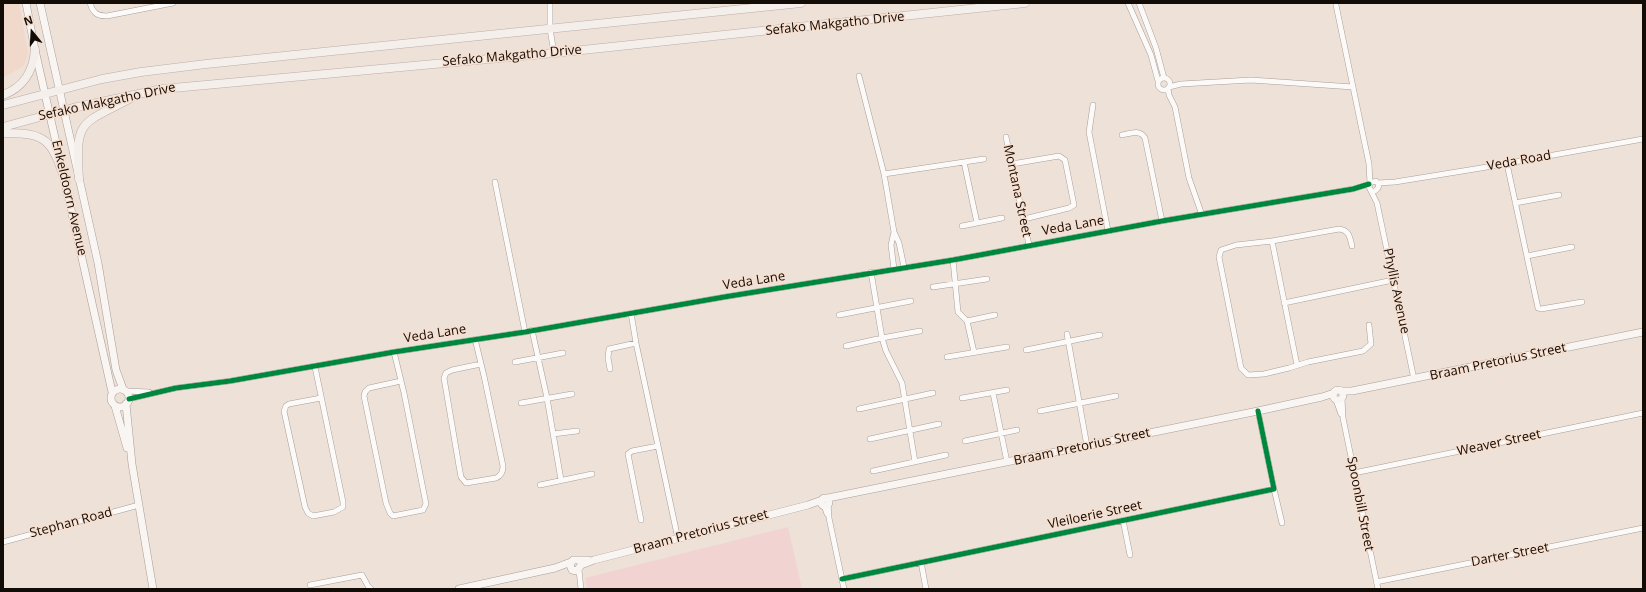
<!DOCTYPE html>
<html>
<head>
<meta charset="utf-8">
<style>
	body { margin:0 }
	#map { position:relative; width:1646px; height:592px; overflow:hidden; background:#eee1d8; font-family:"Open Sans",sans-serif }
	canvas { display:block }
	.frame { position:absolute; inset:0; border:4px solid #130b06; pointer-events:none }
	.north { position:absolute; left:12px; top:12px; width:40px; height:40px; -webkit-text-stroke:3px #f7dfcf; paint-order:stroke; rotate:342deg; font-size:11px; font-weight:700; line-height:16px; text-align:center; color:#130b06 }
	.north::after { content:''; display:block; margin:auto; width:14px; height:18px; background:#130b06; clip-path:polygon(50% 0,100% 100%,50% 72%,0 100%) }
</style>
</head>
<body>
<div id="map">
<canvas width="1646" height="592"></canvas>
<div class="frame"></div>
<div class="north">N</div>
</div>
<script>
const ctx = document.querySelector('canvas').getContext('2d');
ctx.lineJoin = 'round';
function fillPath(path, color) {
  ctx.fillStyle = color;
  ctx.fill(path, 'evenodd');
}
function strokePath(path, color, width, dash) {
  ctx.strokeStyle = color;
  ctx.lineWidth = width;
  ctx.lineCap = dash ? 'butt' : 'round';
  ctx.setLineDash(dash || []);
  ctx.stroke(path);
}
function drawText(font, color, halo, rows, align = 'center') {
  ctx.font = font + ' "Open Sans",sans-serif';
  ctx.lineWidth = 3;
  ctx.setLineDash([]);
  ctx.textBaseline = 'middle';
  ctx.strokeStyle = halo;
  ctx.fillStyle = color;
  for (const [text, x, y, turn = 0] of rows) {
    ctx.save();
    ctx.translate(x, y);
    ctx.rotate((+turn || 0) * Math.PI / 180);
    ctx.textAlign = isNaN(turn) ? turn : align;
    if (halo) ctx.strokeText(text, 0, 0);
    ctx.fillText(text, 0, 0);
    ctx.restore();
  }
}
fillPath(new Path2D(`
	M 3,3 L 19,3 L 28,53 L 24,66 L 3,78 Z`), '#f0d9ca');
fillPath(new Path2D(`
	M 788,527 L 802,589 L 587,589 L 585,578 Z`), '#f1d3d2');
const street = new Path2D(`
	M 90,3 C 93,13 97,16 107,16 L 173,3
	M 550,3 L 550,29 L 554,53
	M 1128,3 L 1151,55 L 1158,81
	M 1139,3 L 1156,48 L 1164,78
	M 1336,5 L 1369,164 L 1370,183
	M 859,76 L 884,174 L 894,232 L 899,243 L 904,267
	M1158 84a6 6 0 1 1 12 0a6 6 0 1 1-12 0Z
	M 1169,87 L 1181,84 L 1251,80 L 1353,87
	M 1168,88 L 1169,95 L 1175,107 L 1189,178 L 1202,215
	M 1093,105 L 1089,132 L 1108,231
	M 1122,135 C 1131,133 1140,129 1145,138 L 1162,221
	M 1006,137 L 1029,245
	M 964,162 L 977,223
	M 1012,164 L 1059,156 L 1065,160 L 1074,205 L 1069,208 L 1024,219
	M 1507,164 L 1538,308 L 1541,309 L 1582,302
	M 884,174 L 984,159
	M 495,182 L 525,332
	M 1378,183 L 1395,182 L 1481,168 L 1643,139
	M 1372,191 L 1375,191 L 1378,188 L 1379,185 L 1376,181 L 1370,183 L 1369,187 L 1377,203 L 1414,379
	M 1515,203 L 1559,195
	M 962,226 L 1002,218
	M 894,232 L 891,245 L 894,269
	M 1272,241 L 1297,365
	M 1352,246 C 1350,237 1349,230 1339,229 L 1272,241 L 1236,245 L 1221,250 L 1219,257 L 1241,368 L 1248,375 L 1264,374 L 1289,368 L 1308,362 L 1363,351 L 1371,344 L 1369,325
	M 1527,256 L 1572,247
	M 953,260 L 958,312 L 967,321 L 974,352
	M 871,272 L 882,338 L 886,351 L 902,383 L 915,462
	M 933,287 L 987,279
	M 1284,303 L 1393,280
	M 631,313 L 636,343 L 678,539
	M 839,315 L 911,301
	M 967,321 L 995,315
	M 532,330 L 547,398 L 561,480
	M 1067,334 L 1087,446
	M 475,339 C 478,351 481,364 484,376 L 503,466 C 503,472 501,476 496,478 L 466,483 L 461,477 L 459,466 L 444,378 L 446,373 L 452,370 L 481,364
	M 846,346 L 882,338 L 920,331
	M 1026,350 L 1100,335
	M 394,352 L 404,393 L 426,504 L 423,510 L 393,516 L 390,513 L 386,503 L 364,396 L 365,392 L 369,388 L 401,381
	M 947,357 L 1007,347
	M 515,362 L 563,353
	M 315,367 L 343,502 L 343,507 L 334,512 L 313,516 L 308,513 L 305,507 L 284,411 L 286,406 L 289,404 L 321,398
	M 610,369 L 608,358 L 609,349 L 636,343
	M 126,391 L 149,392
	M 993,393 L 1007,462
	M 962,398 L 1007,390
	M 129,399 L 176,388 L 230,381 L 394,352 L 525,332 L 724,297 L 953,260 L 1162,221 L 1353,189 L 1369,184
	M 1342,399 L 1343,418 L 1378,589
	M 1336,400 L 1341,414
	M 521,403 L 572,394
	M 859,409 L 933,393
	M 1040,411 L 1116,396
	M 553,434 L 577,431
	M 870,439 L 939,424
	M 965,441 L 1017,430
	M 873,471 L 946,455
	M 1354,473 L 1643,413
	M 540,485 L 592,474
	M 1274,489 L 1282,523
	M 828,504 L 829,518 L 844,589
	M 824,505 L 827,514
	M 641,520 L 628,454 L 632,451 L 658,446
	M 1123,520 L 1130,555
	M 3,542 L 139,505
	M 921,562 L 926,589
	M 579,570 L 581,589
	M 842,579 L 1274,489 L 1258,411
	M 1376,582 L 1643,528
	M 310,585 L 362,575 L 368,586 L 371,589`);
const secondary = new Path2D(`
	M 26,3 L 35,50 L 60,160
	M 40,3 L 98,263 L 116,370 L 123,389
	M 64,178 L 112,392
	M111 398a9 9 0 1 1 18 0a9 9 0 1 1-18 0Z
	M1333 395a5 5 0 1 1 10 0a5 5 0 1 1-10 0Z
	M 1342,391 L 1352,391 L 1643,332
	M 126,404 L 132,464 L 153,589
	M 115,406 L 127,448
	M 828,498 L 1258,411 L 1322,397 L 1334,393
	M821 502a4 4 0 1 1 8 0a4 4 0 1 1-8 0Z
	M 581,565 L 594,560 L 808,505 L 822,500
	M 581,565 L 577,571 L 572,570 L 570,565 L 573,560 L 588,560
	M 459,589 L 555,568 L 571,562`);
const primary = new Path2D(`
	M 3,95 C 24,87 33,72 35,50
	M 3,105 L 102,79 L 141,72 L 206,64 L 801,3
	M 3,127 L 73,108 L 162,89 L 554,53 L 1025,3
	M 3,133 C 49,132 52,142 66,183
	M 79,179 C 75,118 81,125 131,98`);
strokePath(street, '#a89e97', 6);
strokePath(secondary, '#a89e97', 8);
strokePath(primary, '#bcada7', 9);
strokePath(street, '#fcfaf9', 5);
strokePath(secondary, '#f9f5f2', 7);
strokePath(primary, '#f5efec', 8);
strokePath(new Path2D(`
	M 129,399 L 176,388 L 230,381 L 394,352 L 525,332 L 724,297 L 953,260 L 1162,221 L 1353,189 L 1369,184
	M 842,579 L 1274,489 L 1258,411`), '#00873e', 5);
drawText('13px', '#130b06', '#f7dfcf', [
	["Sefako Makgatho Drive",835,24,-6],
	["Sefako Makgatho Drive",512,56,-5],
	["Sefako Makgatho Drive",107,102,-12],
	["Veda Road",1519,161,-10],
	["Montana Street",1017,191,78],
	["Enkeldoorn Avenue",69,198,77],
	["Veda Lane",1073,226,-10],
	["Veda Lane",754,281,-9],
	["Phyllis Avenue",1396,291,78],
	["Veda Lane",435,334,-9],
	["Braam Pretorius Street",1498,362,-12],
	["Weaver Street",1499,443,-12],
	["Braam Pretorius Street",1082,447,-12],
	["Spoonbill Street",1360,504,79],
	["Vleiloerie Street",1095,515,-12],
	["Stephan Road",71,523,-15],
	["Braam Pretorius Street",701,532,-15],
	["Darter Street",1510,555,-11]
]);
</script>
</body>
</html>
